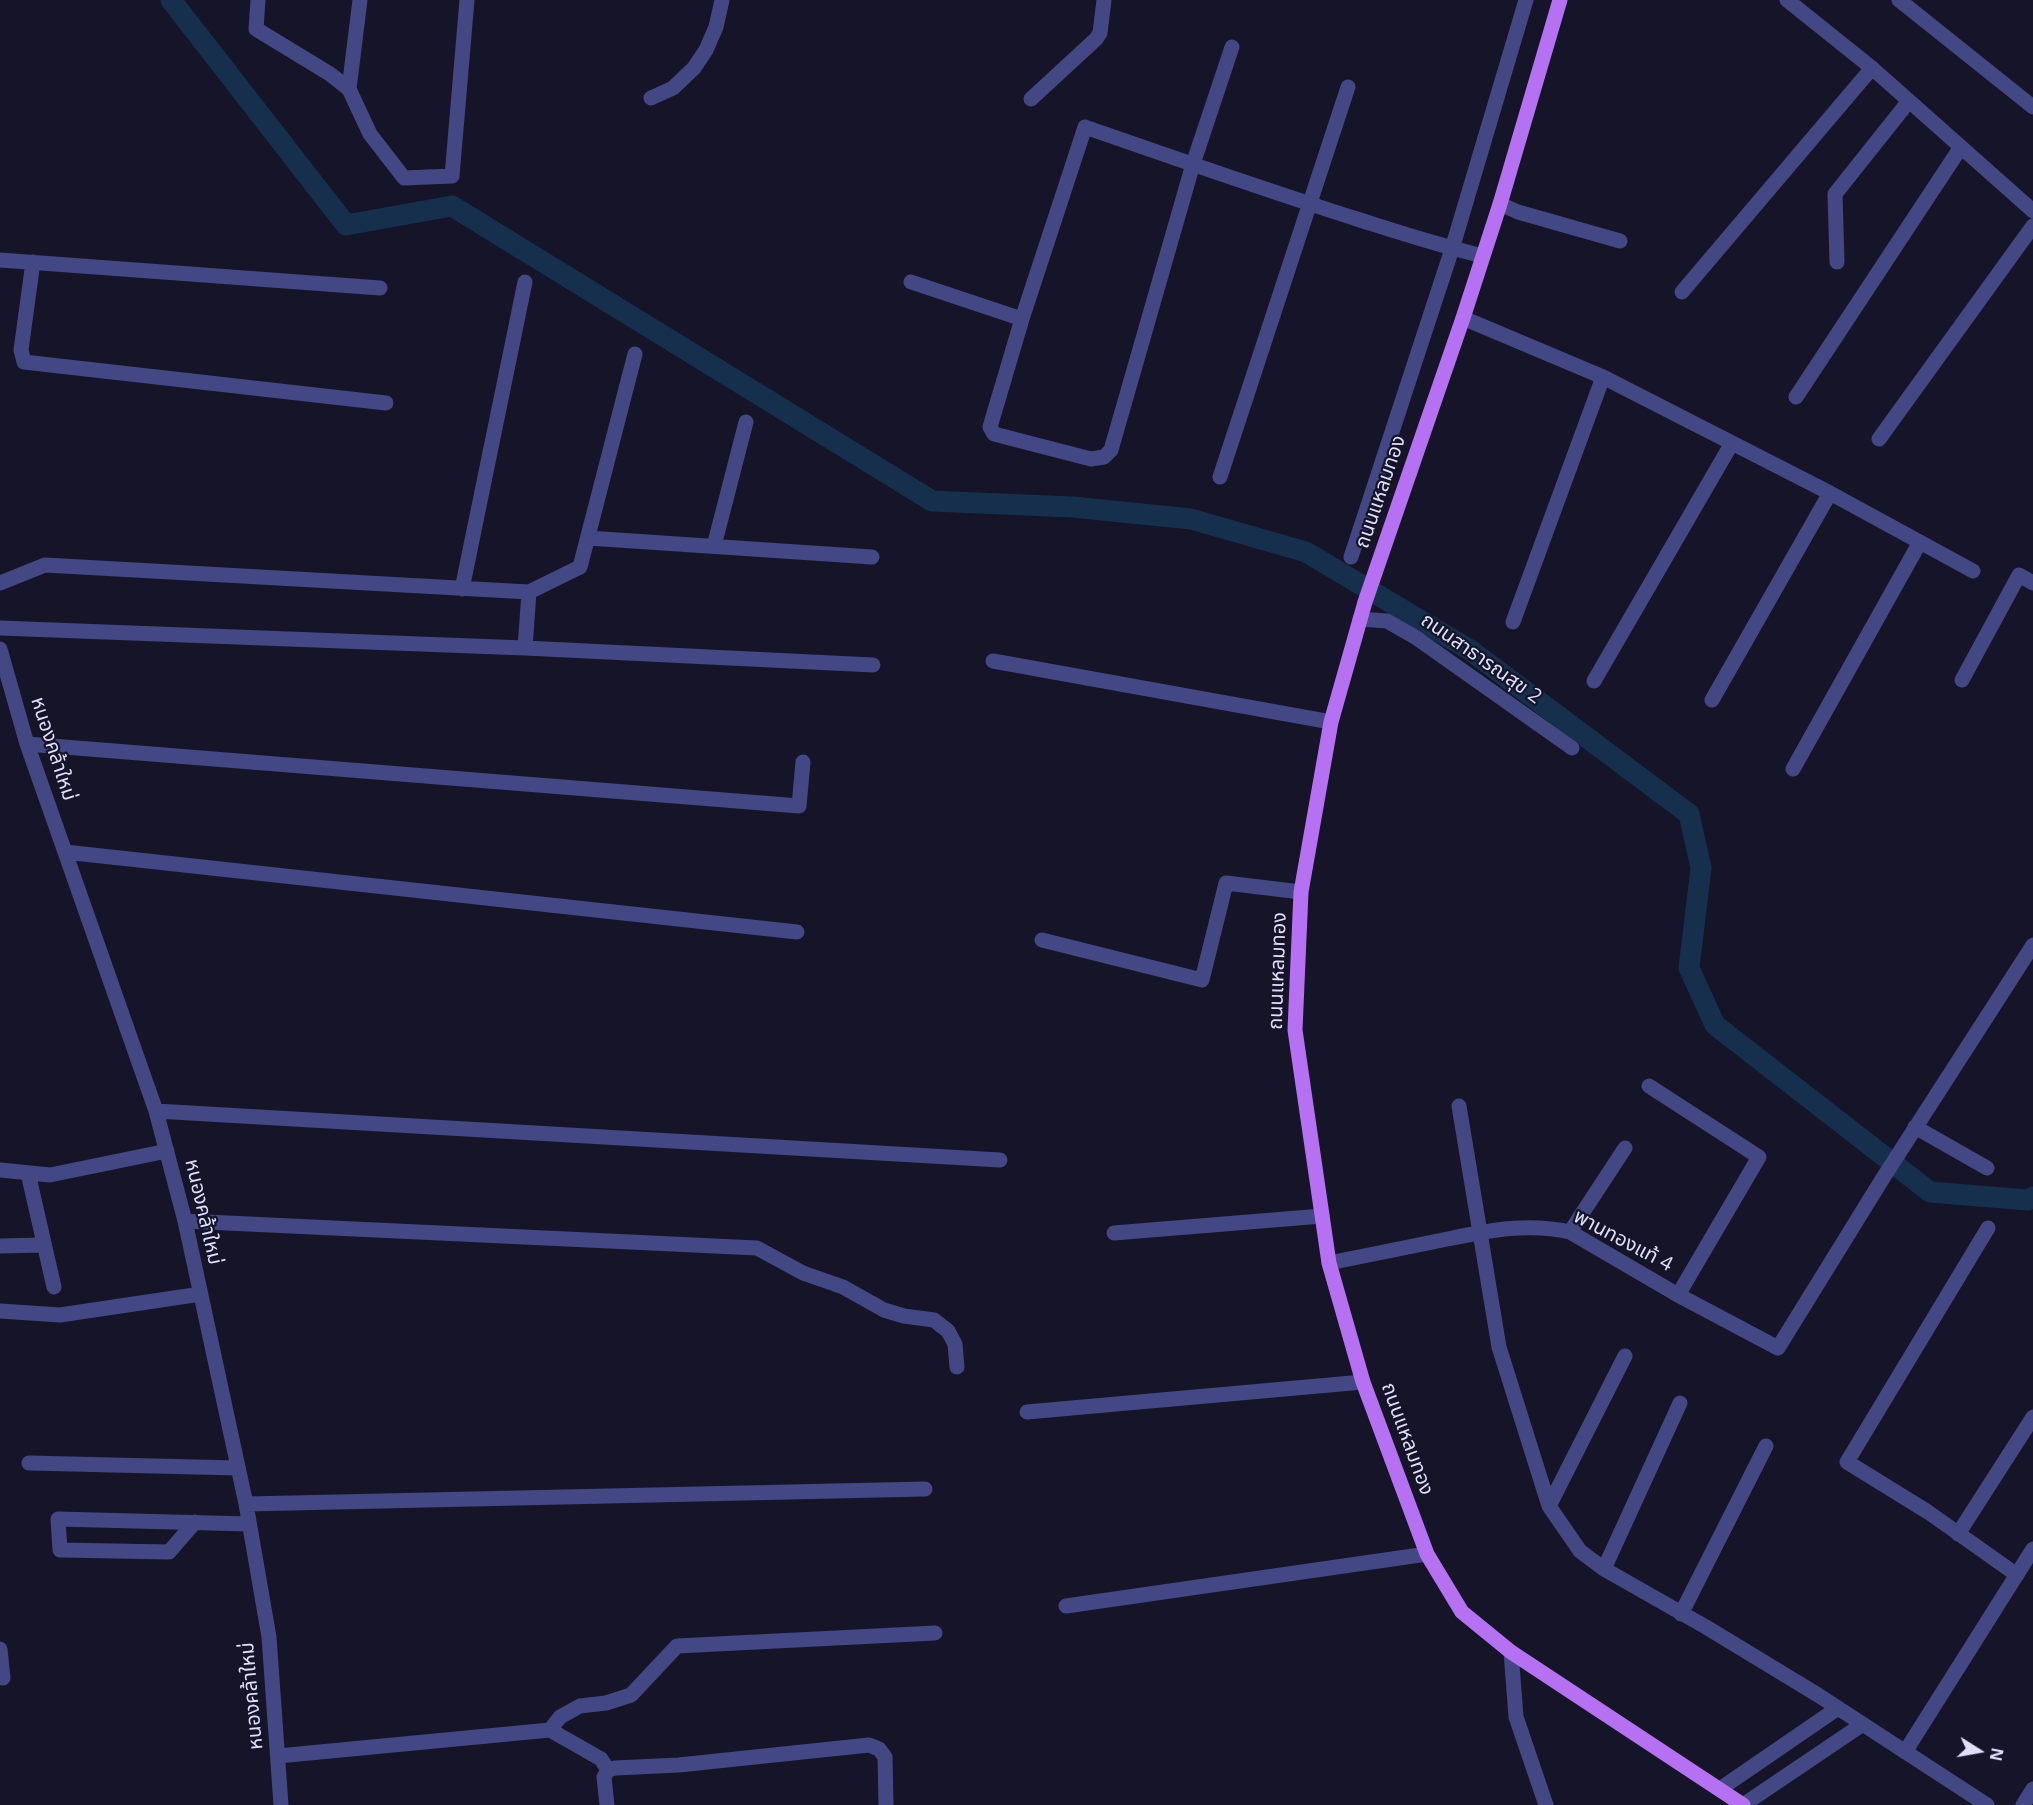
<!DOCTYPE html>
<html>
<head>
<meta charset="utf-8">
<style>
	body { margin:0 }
	#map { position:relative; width:2033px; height:1805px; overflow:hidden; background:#151429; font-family:"Open Sans",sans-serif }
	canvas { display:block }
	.north { position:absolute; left:1949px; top:1721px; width:60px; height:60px; -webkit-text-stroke:4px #151429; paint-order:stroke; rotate:101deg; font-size:16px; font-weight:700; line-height:24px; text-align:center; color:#dfdffc }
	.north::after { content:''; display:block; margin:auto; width:21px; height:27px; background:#dfdffc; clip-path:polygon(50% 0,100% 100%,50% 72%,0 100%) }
</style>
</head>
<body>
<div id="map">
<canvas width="2033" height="1805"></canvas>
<div class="north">N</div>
</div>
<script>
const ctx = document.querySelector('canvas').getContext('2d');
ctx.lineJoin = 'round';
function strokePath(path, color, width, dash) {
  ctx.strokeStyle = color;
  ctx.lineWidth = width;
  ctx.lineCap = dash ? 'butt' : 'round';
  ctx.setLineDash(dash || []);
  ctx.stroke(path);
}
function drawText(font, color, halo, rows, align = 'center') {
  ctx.font = font + ' "Open Sans","Noto Sans Thai",sans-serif';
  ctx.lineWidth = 4.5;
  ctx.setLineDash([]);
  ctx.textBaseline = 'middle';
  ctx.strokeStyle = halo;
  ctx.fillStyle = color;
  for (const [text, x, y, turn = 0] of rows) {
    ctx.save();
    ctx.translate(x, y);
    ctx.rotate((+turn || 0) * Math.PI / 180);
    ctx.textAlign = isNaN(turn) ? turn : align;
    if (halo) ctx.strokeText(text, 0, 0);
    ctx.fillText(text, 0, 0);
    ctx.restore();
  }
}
strokePath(new Path2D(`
	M 171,0 L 346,225 L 452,206 L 932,501 L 1073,507 L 1191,519 L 1306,552 L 1470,650 L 1689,814 L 1701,868 L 1689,968 L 1715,1025 L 1930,1192 L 2028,1200 L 2033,1197`), '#152f4c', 21);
strokePath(new Path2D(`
	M 258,0 L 256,29 L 330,74 L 349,89 L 370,134 L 404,178 L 452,176 L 467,0
	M 1787,0 L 1872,68 L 2033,211
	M 1899,0 L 2033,107
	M 1232,47 L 1193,164 L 1111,450 L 1104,457 L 1091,459 L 994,434 L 990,427 L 1022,319 L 1085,127 C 1177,159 1268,191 1360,220 C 1401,233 1441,246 1483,256
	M 349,89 L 360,0
	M 651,98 L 673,88 L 694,68 L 706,50 L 716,27 L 722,0
	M 1031,99 L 1096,39 L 1100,33 L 1104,0
	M 1500,204 L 1518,212 L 1620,241
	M 0,260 L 380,288
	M 33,262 L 21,350 L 24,362 L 386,403
	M 1837,262 L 1835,194 L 1909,101
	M 911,282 L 1022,319
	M 1682,292 L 1872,68
	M 1463,318 L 1603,377 L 1830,493 L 1973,571
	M 1796,397 L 1961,147
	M 1879,439 L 2033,226
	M 1220,477 L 1348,87
	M 588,538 L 872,557
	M 714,546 L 746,422
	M 1351,557 L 1452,249 L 1526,0
	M 0,583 L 45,565 L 529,592 L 580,567 L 635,354
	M 462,589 L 525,282
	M 1360,619 L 1387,621 L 1415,637 L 1572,748
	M 1513,622 L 1603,377
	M 0,628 L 525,648 L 873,665
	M 525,648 L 529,592
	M 0,649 L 27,744 L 156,1111 L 185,1221 L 246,1504 L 269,1637 L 281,1805
	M 993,661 L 1331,722
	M 1962,680 L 2019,575 L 2033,583
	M 1594,681 L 1732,443
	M 1712,700 L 1830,493
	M 27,744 L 799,806 L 803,762
	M 1793,769 L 1920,542
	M 65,852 L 797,932
	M 1042,940 L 1202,980 L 1226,883 L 1301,892
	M 1649,1086 L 1759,1157 L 1678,1295
	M 1459,1106 L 1499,1347 L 1549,1506 L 1580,1551 L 1604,1569 L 1706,1627 L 1818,1695 L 1987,1805
	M 156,1111 L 1000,1160
	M 1915,1127 L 1987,1168
	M 0,1170 L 50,1175 L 167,1151
	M 28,1173 L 54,1287
	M 185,1221 L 757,1248 L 803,1273 L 843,1287 L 884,1310 L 904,1316 L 934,1320 L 948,1331 L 955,1344 L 957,1367
	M 1988,1228 L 1847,1462 L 1928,1512 L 2017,1575
	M 1570,1232 L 1625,1148
	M 1114,1233 L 1322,1216
	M 0,1246 L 44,1245
	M 1329,1263 C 1364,1256 1399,1249 1433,1242 C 1479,1233 1523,1221 1570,1232 L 1678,1295 L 1778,1348 L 1883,1178 L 2033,945
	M 0,1311 L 60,1315 L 201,1294
	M 1027,1412 L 1363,1382
	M 29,1463 L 238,1468
	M 246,1504 L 925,1489
	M 1549,1506 L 1625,1356
	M 195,1522 L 169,1552 L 60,1550 L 58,1519 L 249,1524
	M 1958,1534 L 2033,1417
	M 1604,1569 L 1680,1403
	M 1066,1606 L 1427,1554
	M 1681,1614 L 1766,1446
	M 0,1649 L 3,1678
	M 1511,1652 L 1516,1717 L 1546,1805
	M 550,1730 L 560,1717 L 580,1706 L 606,1703 L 631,1695 L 677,1646 L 935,1633
	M 1905,1752 L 2033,1549
	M 278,1756 L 550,1730 L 601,1759 L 608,1770
	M 1720,1789 L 1838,1708
	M 607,1805 L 604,1777 L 608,1770 L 615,1768 L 679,1765 L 869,1745 L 879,1749 L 885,1757 L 886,1805
	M 1743,1805 L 1863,1724
	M 2023,1805 L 2033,1789`), '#434783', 15);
strokePath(new Path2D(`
	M 1560,0 L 1500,204 L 1463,318 L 1365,602 L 1331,722 L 1301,892 L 1295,1030 L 1329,1263 L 1363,1382 L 1427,1554 L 1462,1612 L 1511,1652 L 1743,1805`), '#b571f1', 15);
drawText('20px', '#dfdffc', '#151429', [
	["ถนนแหลมทอง",1381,492,-71],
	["ถนนสาธารณสุข 2",1481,659,35],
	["หนองคล้าใหม่",53,749,72],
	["ถนนแหลมทอง",1278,971,-88],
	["หนองคล้าใหม่",203,1212,77],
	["พานทองแท้ 4",1623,1241,28],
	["ถนนแหลมทอง",1407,1439,70],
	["หนองคล้าใหม่",252,1696,-95]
]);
</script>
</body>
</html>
